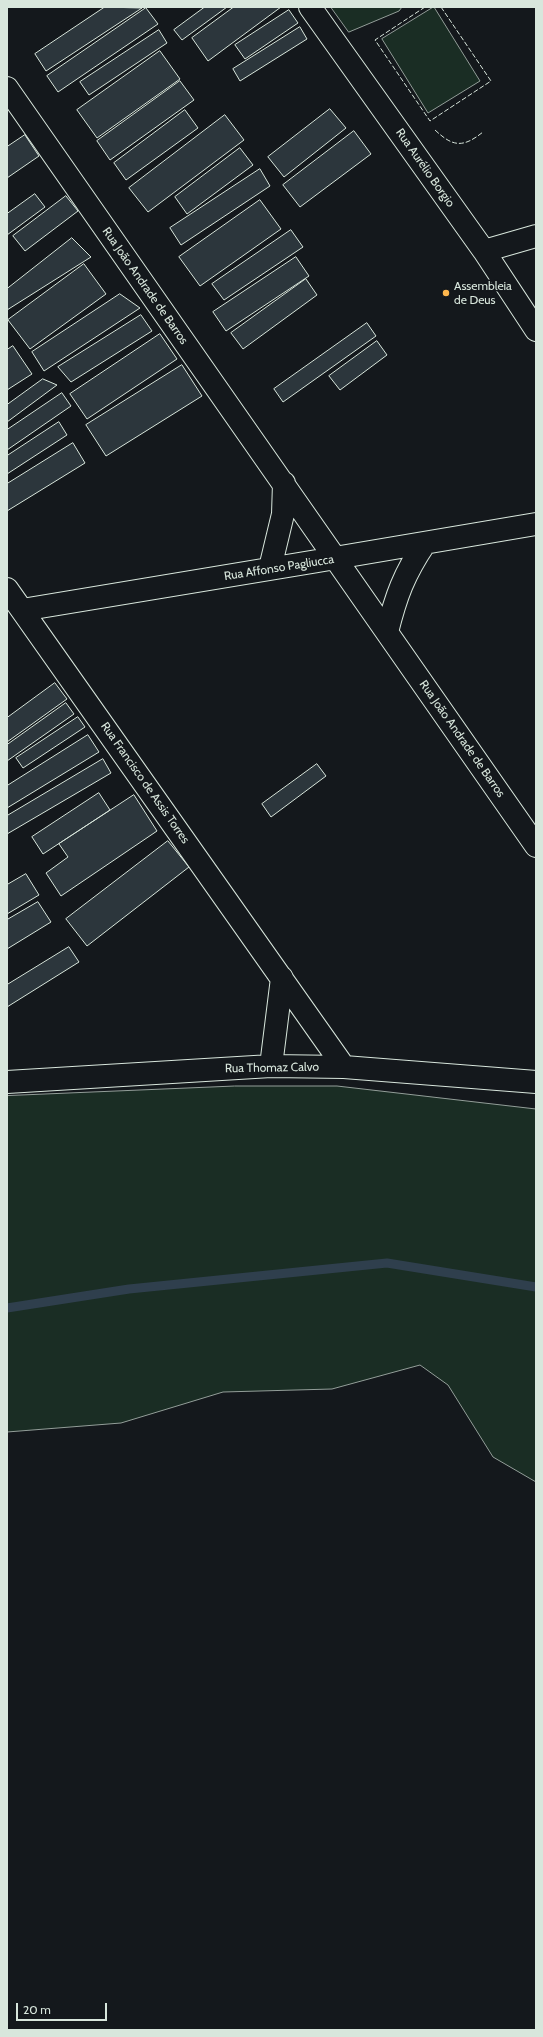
<!DOCTYPE html>
<html>
<head>
<meta charset="utf-8">
<style>
	body { margin:0 }
	#map { position:relative; width:543px; height:2037px; overflow:hidden; background:#14181c; font-family:Cabin,sans-serif }
	canvas { display:block }
	.frame { position:absolute; inset:0; border:8px solid #d8e6dc; pointer-events:none }
	.scale { position:absolute; left:16px; top:2003px; width:91px; height:18px; box-sizing:border-box; border:2px solid #d8e6dc; border-top:0; padding-left:5px; font-size:12px; line-height:14px; white-space:nowrap; color:#d8e6dc; -webkit-text-stroke:3px #14181c; paint-order:stroke }
</style>
</head>
<body>
<div id="map">
<canvas width="543" height="2037"></canvas>
<div class="frame"></div>
<div class="scale">20 m</div>
</div>
<script>
const ctx = document.querySelector('canvas').getContext('2d');
ctx.lineJoin = 'round';
function fillPath(path, color) {
  ctx.fillStyle = color;
  ctx.fill(path, 'evenodd');
}
function strokePath(path, color, width, dash) {
  ctx.strokeStyle = color;
  ctx.lineWidth = width;
  ctx.lineCap = dash ? 'butt' : 'round';
  ctx.setLineDash(dash || []);
  ctx.stroke(path);
}
function drawText(font, color, halo, rows, align = 'center') {
  ctx.font = font + ' Cabin,sans-serif';
  ctx.lineWidth = 3;
  ctx.setLineDash([]);
  ctx.textBaseline = 'middle';
  ctx.strokeStyle = halo;
  ctx.fillStyle = color;
  for (const [text, x, y, turn = 0] of rows) {
    ctx.save();
    ctx.translate(x, y);
    ctx.rotate((+turn || 0) * Math.PI / 180);
    ctx.textAlign = isNaN(turn) ? turn : align;
    if (halo) ctx.strokeText(text, 0, 0);
    ctx.fillText(text, 0, 0);
    ctx.restore();
  }
}
const green = new Path2D(`
	M 331,7 L 402,7 L 399,11 L 349,32 Z
	M 434,7 L 480,81 L 428,113 L 382,39 Z
	M 235,1086 L 337,1086 L 536,1109 L 536,1482 L 493,1457 L 448,1385 L 420,1365 L 332,1389 L 223,1392 L 121,1423 L 7,1432 L 7,1096 Z`);
fillPath(green, '#1a2d24');
strokePath(green, '#939e99', 1);
strokePath(new Path2D(`
	M 7,1308 L 129,1289 L 387,1263 L 536,1287`), '#2f3f4d', 9);
const building = new Path2D(`
	M 105,7 L 142,8 L 46,71 L 35,54 Z
	M 205,7 L 227,7 L 182,40 L 174,30 Z
	M 234,7 L 281,7 L 208,61 L 192,38 Z
	M 146,8 L 158,24 L 58,92 L 47,76 Z
	M 289,10 L 298,23 L 245,59 L 235,45 Z
	M 300,27 L 307,39 L 240,81 L 233,69 Z
	M 159,30 L 167,43 L 89,95 L 80,82 Z
	M 160,51 L 180,79 L 97,138 L 77,110 Z
	M 180,81 L 194,100 L 110,160 L 97,141 Z
	M 330,109 L 346,128 L 284,177 L 268,157 Z
	M 185,110 L 198,128 L 126,180 L 114,163 Z
	M 225,115 L 244,140 L 148,212 L 129,188 Z
	M 354,131 L 371,154 L 300,207 L 283,185 Z
	M 25,135 L 39,156 L 7,178 L 7,147 Z
	M 240,148 L 253,165 L 187,214 L 175,197 Z
	M 260,169 L 270,186 L 181,245 L 170,228 Z
	M 35,194 L 45,207 L 7,235 L 7,214 Z
	M 66,196 L 78,211 L 25,251 L 13,236 Z
	M 260,200 L 281,229 L 200,286 L 179,257 Z
	M 291,230 L 303,247 L 224,300 L 212,284 Z
	M 72,238 L 91,257 L 7,310 L 7,289 Z
	M 296,257 L 309,276 L 226,331 L 213,312 Z
	M 84,264 L 106,294 L 30,349 L 8,320 Z
	M 306,279 L 317,295 L 243,349 L 231,333 Z
	M 120,294 L 140,308 L 44,371 L 32,352 Z
	M 141,315 L 152,331 L 71,382 L 58,367 Z
	M 367,323 L 376,336 L 283,402 L 274,389 Z
	M 160,334 L 177,359 L 87,419 L 70,394 Z
	M 377,341 L 387,355 L 340,390 L 329,376 Z
	M 13,346 L 32,374 L 7,390 L 7,350 Z
	M 182,365 L 202,396 L 106,456 L 86,425 Z
	M 43,379 L 57,385 L 7,422 L 7,405 Z
	M 62,393 L 71,406 L 7,450 L 7,430 Z
	M 59,422 L 67,435 L 7,474 L 7,456 Z
	M 73,443 L 85,463 L 7,511 L 7,484 Z
	M 55,683 L 67,699 L 7,742 L 7,718 Z
	M 66,703 L 74,714 L 7,761 L 7,745 Z
	M 78,717 L 85,727 L 23,768 L 16,758 Z
	M 88,735 L 99,752 L 7,808 L 7,786 Z
	M 103,759 L 111,773 L 7,834 L 7,816 Z
	M 317,764 L 326,776 L 271,817 L 262,804 Z
	M 99,793 L 110,810 L 43,854 L 32,837 Z
	M 134,795 L 157,831 L 61,896 L 46,873 L 68,857 L 59,844 Z
	M 168,841 L 189,867 L 87,946 L 66,919 Z
	M 26,874 L 39,895 L 7,914 L 7,885 Z
	M 38,902 L 51,922 L 7,949 L 7,920 Z
	M 69,947 L 79,962 L 7,1007 L 7,985 Z`);
fillPath(building, '#2c363c');
strokePath(building, '#d8e6dc', 1);
const minor = new Path2D(`
	M 310,7 L 484,251 L 536,330
	M 7,88 L 536,846
	M 484,251 L 536,236
	M 270,568 L 283,514 L 284,483
	M 7,589 L 344,1067
	M 22,610 C 193,581 365,554 536,524
	M 387,632 C 396,596 404,574 425,543
	M 271,1066 L 282,978
	M 7,1082 L 271,1066 L 344,1067 L 536,1082`);
strokePath(minor, '#d8e6dc', 24);
strokePath(minor, '#14181c', 22);
strokePath(new Path2D(`
	M 425,7 L 375,40 L 430,121 L 491,81 L 441,7
	M 435,130 C 453,147 463,148 483,132`), '#d8e6dc', 1, [5, 2]);
for (const [x, y, r, color] of [
	[446,293,4,"#ffb74d"]
]) {
  const dot = new Path2D();
  dot.arc(x, y, r, 0, 2 * Math.PI);
  ctx.fillStyle = color;
  ctx.fill(dot);
  strokePath(dot, '#14181c', 1.5);
}
drawText('12px', '#d8e6dc', '#14181c', [
	["Rua Aurélio Borgio",425,168,55],
	["Rua João Andrade de Barros",145,286,55],
	["Rua Affonso Pagliucca",279,568,-9],
	["Rua João Andrade de Barros",462,739,55],
	["Rua Francisco de Assis Torres",145,783,55],
	["Rua Thomaz Calvo",272,1068,-1]
]);
drawText('12px', '#d8e6dc', '#14181c', [
	["Assembleia",454,286],
	["de Deus",454,300]
], 'left');
</script>
</body>
</html>
